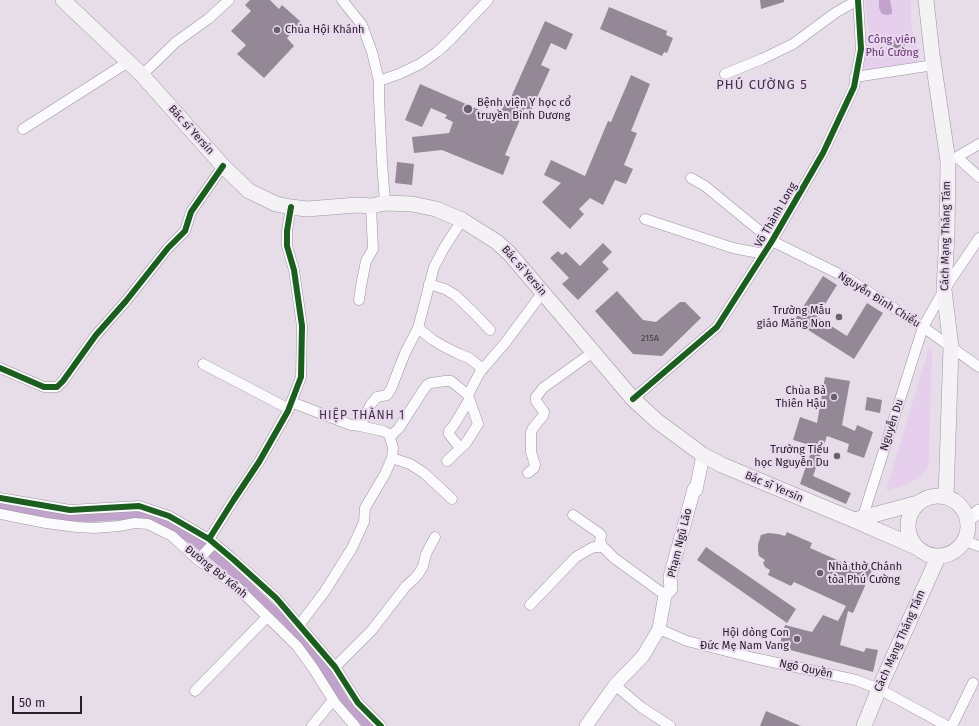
<!DOCTYPE html>
<meta charset="utf-8">
<style>
body{margin:0}
#map{position:relative;width:979px;height:726px;overflow:hidden;background:#e6dde9;font-family:"Fira Sans",sans-serif}
canvas{display:block}
.scale{position:absolute;left:12px;top:696px;width:70px;height:18px;box-sizing:border-box;border:2px solid #262028;border-top:0;padding-left:5px;font-size:12px;line-height:14px;white-space:nowrap;color:#262028;-webkit-text-stroke:3px #e9d8ee;paint-order:stroke}
</style>
<div id="map">
<canvas width="979" height="726"></canvas>
<div class="scale">50 m</div>
</div>
<script>
const g = document.querySelector('canvas').getContext('2d');
g.lineJoin = 'round';
function fillPath(path, color) { g.fillStyle = color; g.fill(path, 'evenodd'); }
const toPath = rows => new Path2D(rows.map(r => 'M' + r).join(''));
function stroke(path, color, width, dash) { g.strokeStyle = color; g.lineWidth = width; g.lineCap = dash ? 'butt' : 'round'; g.setLineDash(dash || []); g.stroke(path); }
function write(font, color, halo, rows, align = 'center') {
  g.font = font + ' "Fira Sans",sans-serif'; g.lineWidth = 4; g.setLineDash([]); g.textBaseline = 'middle'; g.strokeStyle = halo; g.fillStyle = color; for (const [text, x, y, turn = 0] of rows) {
    g.save(); g.translate(x, y); g.rotate((+turn || 0) * Math.PI / 180); g.textAlign = isNaN(turn) ? turn : align; if (halo) g.strokeText(text, 0, 0); g.fillText(text, 0, 0); g.restore();
  }
}
const green = toPath([
 [865,0,911,0,911,25,921,67,863,75,869,32],
 [929,348,932,349,929,458,928,465,925,471,921,477,906,485,889,490,886,490]
]);
const water = toPath([
 [879,0,890,0,892,10,892,14,887,15,882,14,879,8],
 [0,502,39,510,70,514,145,511,173,522,199,538,220,553,294,624,337,676,341,687,349,700,374,726,362,726,338,701,312,661,284,625,247,590,207,556,186,541,156,524,124,520,90,522,64,521,0,509]
]);
const building = toPath([
 [250,0,270,0,279,9,282,5,301,22,287,38,294,46,264,78,237,54,246,45,231,31,251,11,245,5],
 [760,0,784,0,784,2,761,9],
 [609,7,667,31,666,35,673,38,667,53,664,52,662,56,600,29],
 [545,21,573,34,566,50,551,43,541,65,550,69,531,111,525,108,505,155,510,157,503,175,442,150,414,153,412,137,449,133,453,122,445,118,447,115,431,108,422,127,405,120,420,84,498,118,505,103,508,104],
 [895,37,906,41,902,53,891,49],
 [631,75,650,84,631,131,637,133,624,165,633,169,626,184,615,180,603,205,590,198,579,209,584,214,570,229,542,202,561,183,544,175,551,160,585,176,608,121,611,122],
 [397,162,414,164,412,185,395,183],
 [603,243,612,252,602,262,609,269,578,300,562,284,569,278,550,258,558,251,562,255,566,252,580,266],
 [823,276,837,285,817,317,847,336,867,303,883,313,854,359,794,321],
 [617,291,643,320,656,322,680,302,685,302,701,318,662,356,633,354,595,311],
 [825,377,850,381,842,425,855,431,857,425,873,432,864,458,847,452,849,444,827,436,813,476,851,493,846,504,800,484,813,446,793,440,800,417,817,423],
 [867,397,882,400,880,413,865,410],
 [787,532,812,543,810,548,860,570,862,565,872,570,853,613,848,611,840,645,864,652,866,648,878,650,873,672,779,647,785,625,812,632,823,615,838,621,846,606,794,582,791,586,768,575,770,570,765,567,763,563,765,560,759,556,758,551,758,544,761,535,768,533,778,534,785,536],
 [706,547,796,609,787,623,697,560],
 [766,711,801,726,760,726]
]);
const minor = toPath([
 [342,0,362,25,372,52,379,81,379,99,382,162,385,203],
 [725,74,762,59,793,44,835,13,858,0],
 [142,75,176,42,208,19,229,0],
 [855,77,934,65],
 [379,81,399,74,420,64,437,52,450,40,488,0],
 [23,129,128,62],
 [957,157,979,177],
 [948,161,957,157,979,144],
 [691,178,705,186,772,241,847,278,923,327,979,367],
 [645,219,733,248,764,254],
 [429,284,445,289,455,295,474,313,490,330],
 [359,300,361,286,366,261,373,249,371,206],
 [418,328,433,340,443,346,459,354,469,358,483,369],
 [203,364,289,409],
 [0,368,44,387,57,387,63,381,96,335,126,301,168,248,185,231,191,212,223,166],
 [633,399,717,327,772,241,823,153,854,87,861,49,858,0],
 [291,402,351,425,360,426,371,404,377,397,387,395,391,389,405,353,418,328,434,267,444,248,462,220],
 [390,437,399,428,422,392,427,385,431,383,445,381,451,381,468,395],
 [460,448,449,434,449,431,454,425,469,400],
 [392,458,410,464,424,473,452,499],
 [447,461,466,443,478,424,468,395,480,372,505,343,543,292],
 [528,473,534,468,535,465,531,452,531,432,533,428,543,416,544,412,536,401,536,397,543,388,593,352],
 [0,498,70,510,139,506,169,516,209,539,234,560,276,598,335,667,358,703,381,726],
 [0,514,46,523,77,527,95,528,119,526,135,523,148,524,172,536,198,560,236,586,297,646,313,668,335,703,355,726],
 [573,515,599,533,601,535,600,542,603,547,614,558,665,595],
 [862,523,865,510,923,327,944,290,979,238],
 [209,539,233,501,259,462,288,411,301,377,302,326,294,270,287,246,287,231,291,207],
 [965,541,979,546],
 [198,560,214,543],
 [530,605,576,557,588,550,594,547,603,547],
 [300,624,325,591,352,548,364,522,365,508,385,474,392,458,393,448,389,434,383,431,360,426],
 [659,629,687,641,754,658,856,680,879,689,947,726],
 [335,667,372,630,406,586,414,579,419,573,423,566,426,554,435,537],
 [615,685,641,707,670,726],
 [195,691,267,617],
 [312,726,333,700],
 [952,726,973,683]
]);
const tertiary = toPath([
 [968,520,979,511],
 [586,726,615,685,643,656,659,629,665,595,671,589,670,577,694,489,696,490,703,455]
]);
const secondary = toPath([
 [63,0,142,75,223,166,249,191,276,204,291,207,307,209,357,205,371,206,385,203,412,204,436,209,462,220,497,242,510,254,633,399,657,421,703,455,722,465,854,520,916,547],
 [926,0,932,54,948,161,947,234,944,290,951,347,946,497],
 '908 526a30 30 0 1 1 60 0a30 30 0 1 1-60 0Z',
 [854,520,918,503],
 [864,726,879,689,938,557]
]);
const cycleway = toPath([
 [0,368,44,387,57,387,63,381,96,335,126,301,168,248,185,231,191,212,223,166],
 [633,399,717,327,772,241,823,153,854,87,861,49,858,0],
 [0,498,70,510,139,506,169,516,209,539,234,560,276,598,335,667,358,703,381,726],
 [209,539,233,501,259,462,288,411,301,377,302,326,294,270,287,246,287,231,291,207]
]);
const markers = [
 [277,30,4,"#69626c"],
 [468,109,5,"#69626c"],
 [839,317,4,"#69626c"],
 [834,397,4,"#69626c"],
 [837,456,4,"#69626c"],
 [820,573,4,"#69626c"],
 [797,639,4,"#69626c"]
];
const numberNames = [
 ["215A",650,338]
];
const poiNames = [
 ["Chùa Hội Khánh",285,30,"left"],
 ["Bệnh viện Y học cổ",477,103,"left"],
 ["truyền Bình Dương",477,116,"left"],
 ["Trường Mẫu",831,311],
 ["giáo Măng Non",831,324],
 ["Chùa Bà",826,391],
 ["Thiên Hậu",826,404],
 ["Trường Tiểu",829,450],
 ["học Nguyễn Du",829,463],
 ["Nhà thờ Chánh",828,567,"left"],
 ["tòa Phú Cường",828,580,"left"],
 ["Hội dòng Con",789,633],
 ["Đức Mẹ Nam Vang",789,646]
];
const parkNames = [
 ["Công viên",892,40],
 ["Phú Cường",892,53]
];
const streetNames = [
 ["Bác sĩ Yersin",191,130,48],
 ["Võ Thành Long",776,215,-60],
 ["Cách Mạng Tháng Tám",946,236,-89],
 ["Bác sĩ Yersin",524,271,49],
 ["Nguyễn Đình Chiểu",879,300,32],
 ["Nguyễn Du",892,425,-72],
 ["Bác sĩ Yersin",774,487,23],
 ["Phạm Ngũ Lão",680,543,-76],
 ["Đường Bờ Kênh",216,572,39],
 ["Cách Mạng Tháng Tám",900,641,-66],
 ["Ngô Quyền",806,669,12]
];
const neighbourhoodNames = [
 ["HIỆP THÀNH 1",362,416]
];
const quarterNames = [
 ["PHÚ CƯỜNG 5",762,85]
];
fillPath(green, '#e6cfec');
fillPath(water, '#c1a2ca');
fillPath(building, '#948896');
stroke(minor, '#9c959e', 11);
stroke(tertiary, '#9c959e', 14);
stroke(secondary, '#9c959e', 16);
stroke(minor, '#fbfafc', 10);
stroke(tertiary, '#fbfafc', 13);
stroke(secondary, '#f5f2f6', 15);
stroke(cycleway, '#1b5e20', 6);
for (const [x, y, r, color] of markers) { const dot = new Path2D(); dot.arc(x, y, r, 0, 2 * Math.PI); g.fillStyle = color; g.fill(dot); stroke(dot, '#e9d8ee', 1.5); }
write('9px', '#423a44', null, numberNames);
write('11px', '#262028', '#e9d8ee', poiNames, 'right');
write('11px', '#653272', '#e9d8ee', parkNames);
write('11px', '#262028', '#e9d8ee', streetNames);
g.letterSpacing = '1px';
write('12px', '#3f3142', '#e9d8ee', neighbourhoodNames);
g.letterSpacing = '0px';
g.letterSpacing = '1px';
write('13px', '#3f3142', '#e9d8ee', quarterNames);
g.letterSpacing = '0px';
</script>
